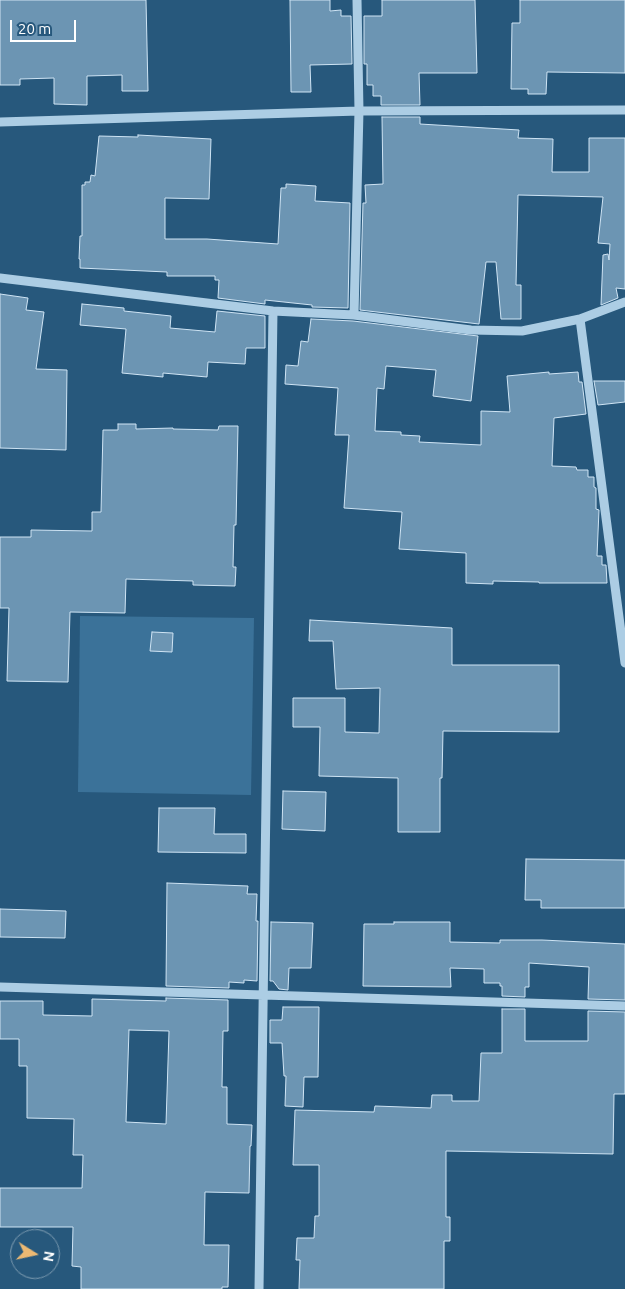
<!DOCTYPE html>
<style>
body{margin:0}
#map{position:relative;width:625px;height:1289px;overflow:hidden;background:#27587c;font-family:Ubuntu,sans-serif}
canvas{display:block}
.north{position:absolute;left:10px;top:1229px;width:50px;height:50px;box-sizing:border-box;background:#27587c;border:1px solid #7d9bb0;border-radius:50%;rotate:100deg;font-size:14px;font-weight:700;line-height:20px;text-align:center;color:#fff}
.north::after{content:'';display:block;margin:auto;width:18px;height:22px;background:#ecb973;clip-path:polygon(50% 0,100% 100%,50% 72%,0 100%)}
.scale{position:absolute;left:10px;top:20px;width:66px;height:22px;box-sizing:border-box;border:2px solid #fff;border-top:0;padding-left:6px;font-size:15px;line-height:18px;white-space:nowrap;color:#fff;-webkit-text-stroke:4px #27587c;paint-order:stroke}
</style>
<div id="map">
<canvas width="625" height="1289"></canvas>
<div class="north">N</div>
<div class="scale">20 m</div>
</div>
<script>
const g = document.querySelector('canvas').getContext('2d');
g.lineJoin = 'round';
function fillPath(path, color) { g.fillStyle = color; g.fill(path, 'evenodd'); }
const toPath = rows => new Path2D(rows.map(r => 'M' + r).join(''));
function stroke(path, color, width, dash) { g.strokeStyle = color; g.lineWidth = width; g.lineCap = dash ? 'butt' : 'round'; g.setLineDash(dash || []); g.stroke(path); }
const green = toPath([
 [80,616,254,618,251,795,78,792]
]);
const building = toPath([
 [0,0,146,0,148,91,122,91,122,75,87,76,87,105,54,104,54,78,20,79,20,85,0,85,0,0],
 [290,0,330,0,330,11,341,10,341,16,351,16,352,64,310,65,311,92,291,92,290,0],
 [382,0,475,0,477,73,419,73,420,105,381,105,381,96,373,96,373,85,367,85,367,64,364,64,364,16,382,16,382,0],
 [520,0,625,0,625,73,547,72,546,94,528,94,528,89,511,89,512,23,520,23,520,0],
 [382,117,420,117,420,124,519,130,518,138,553,139,552,172,589,172,589,138,625,138,625,289,616,288,618,298,601,305,603,255,608,254,609,260,610,244,598,243,603,197,518,195,516,285,521,285,521,319,501,319,496,262,486,262,479,324,360,310,363,203,366,203,365,185,383,184,382,117],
 [138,135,211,139,209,199,165,198,165,239,207,239,278,244,281,188,286,188,286,184,316,186,315,201,350,203,348,308,312,307,312,305,265,300,265,304,218,298,219,280,215,280,215,276,167,276,167,272,80,268,80,259,79,259,80,236,82,236,82,185,85,185,85,182,90,182,91,175,95,176,99,136,138,137,138,135],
 [0,294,28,298,26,310,44,312,36,369,67,370,66,450,0,448,0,294],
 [82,304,124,308,124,311,171,316,170,328,215,332,217,311,265,316,265,348,246,348,245,364,208,362,207,377,163,373,163,377,122,373,126,329,80,325,82,304],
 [311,319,353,321,478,336,471,401,433,396,436,370,386,366,384,389,377,388,375,431,401,432,401,435,420,436,419,442,481,445,481,411,510,412,507,376,549,372,549,374,578,372,579,382,582,382,586,414,554,418,552,466,576,467,577,470,588,470,588,477,594,477,594,487,596,488,596,509,599,510,597,556,602,556,602,565,606,565,607,583,539,583,539,582,493,581,493,584,466,583,466,553,399,549,402,512,344,508,349,435,335,435,338,388,285,384,286,365,298,366,301,341,308,342,311,319],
 [594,381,625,381,625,402,598,405,594,381],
 [118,424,136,424,136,429,173,428,173,429,218,430,219,426,238,426,236,525,234,525,233,567,236,567,235,586,193,585,193,581,126,579,125,613,70,612,68,682,7,681,9,608,0,608,0,537,31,537,31,530,92,531,92,512,101,512,103,430,118,430,118,424],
 [310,620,452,628,452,665,559,665,559,732,443,731,442,778,440,778,440,832,398,832,398,778,319,776,320,727,293,727,293,698,345,698,345,732,379,733,380,688,336,689,333,641,309,641,310,620],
 [152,632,173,633,172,652,150,651,152,632],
 [283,791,326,792,325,831,282,829,283,791],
 [159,808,215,808,214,834,246,834,246,853,158,852,159,808],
 [526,859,625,860,625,908,541,908,541,900,525,900,526,859],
 [167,883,248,886,247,894,257,894,256,921,258,921,257,981,244,980,244,983,229,982,229,988,166,986,167,883],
 [0,909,66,911,65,938,0,937,0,909],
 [271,922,313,923,311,968,289,968,288,990,279,989,273,981,270,981,271,922],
 [394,922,450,922,450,942,500,943,500,940,542,940,625,944,625,1000,588,999,589,967,529,963,529,987,525,987,525,997,502,996,502,986,500,986,500,983,484,983,484,969,450,968,451,987,363,986,364,924,394,924,394,922],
 [166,998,228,1000,228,1031,223,1031,222,1087,227,1087,227,1124,252,1125,251,1146,250,1146,249,1193,205,1192,204,1245,229,1245,228,1287,222,1287,222,1289,81,1289,81,1267,72,1266,73,1227,0,1227,0,1188,82,1188,83,1155,73,1155,74,1119,27,1118,27,1066,19,1066,19,1039,0,1039,0,1001,43,1001,43,1015,92,1016,92,999,166,1001,166,998],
 [129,1030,169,1031,166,1124,126,1122,129,1030],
 [283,1007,319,1007,318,1077,304,1077,303,1107,285,1106,286,1076,284,1076,282,1043,270,1043,270,1020,282,1020,283,1007],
 [502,1009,525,1009,525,1041,588,1041,588,1011,625,1012,625,1094,614,1094,613,1154,446,1151,446,1217,450,1217,450,1241,444,1241,444,1289,299,1289,300,1260,296,1260,297,1238,314,1238,315,1216,319,1216,319,1165,293,1165,295,1110,374,1112,375,1106,431,1108,432,1095,452,1095,452,1101,479,1101,481,1053,502,1053,502,1009]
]);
const minor = toPath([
 [0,122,359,111,625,110],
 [0,278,273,311,354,315,471,330,522,331,580,319,625,302],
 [354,315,359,111,357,0],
 [580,319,625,663],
 [0,987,625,1006],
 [259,1289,273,311]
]);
fillPath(green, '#3b7299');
fillPath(building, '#6c95b3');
stroke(building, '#cfe4f4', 1);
stroke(minor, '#accde4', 9);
</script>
